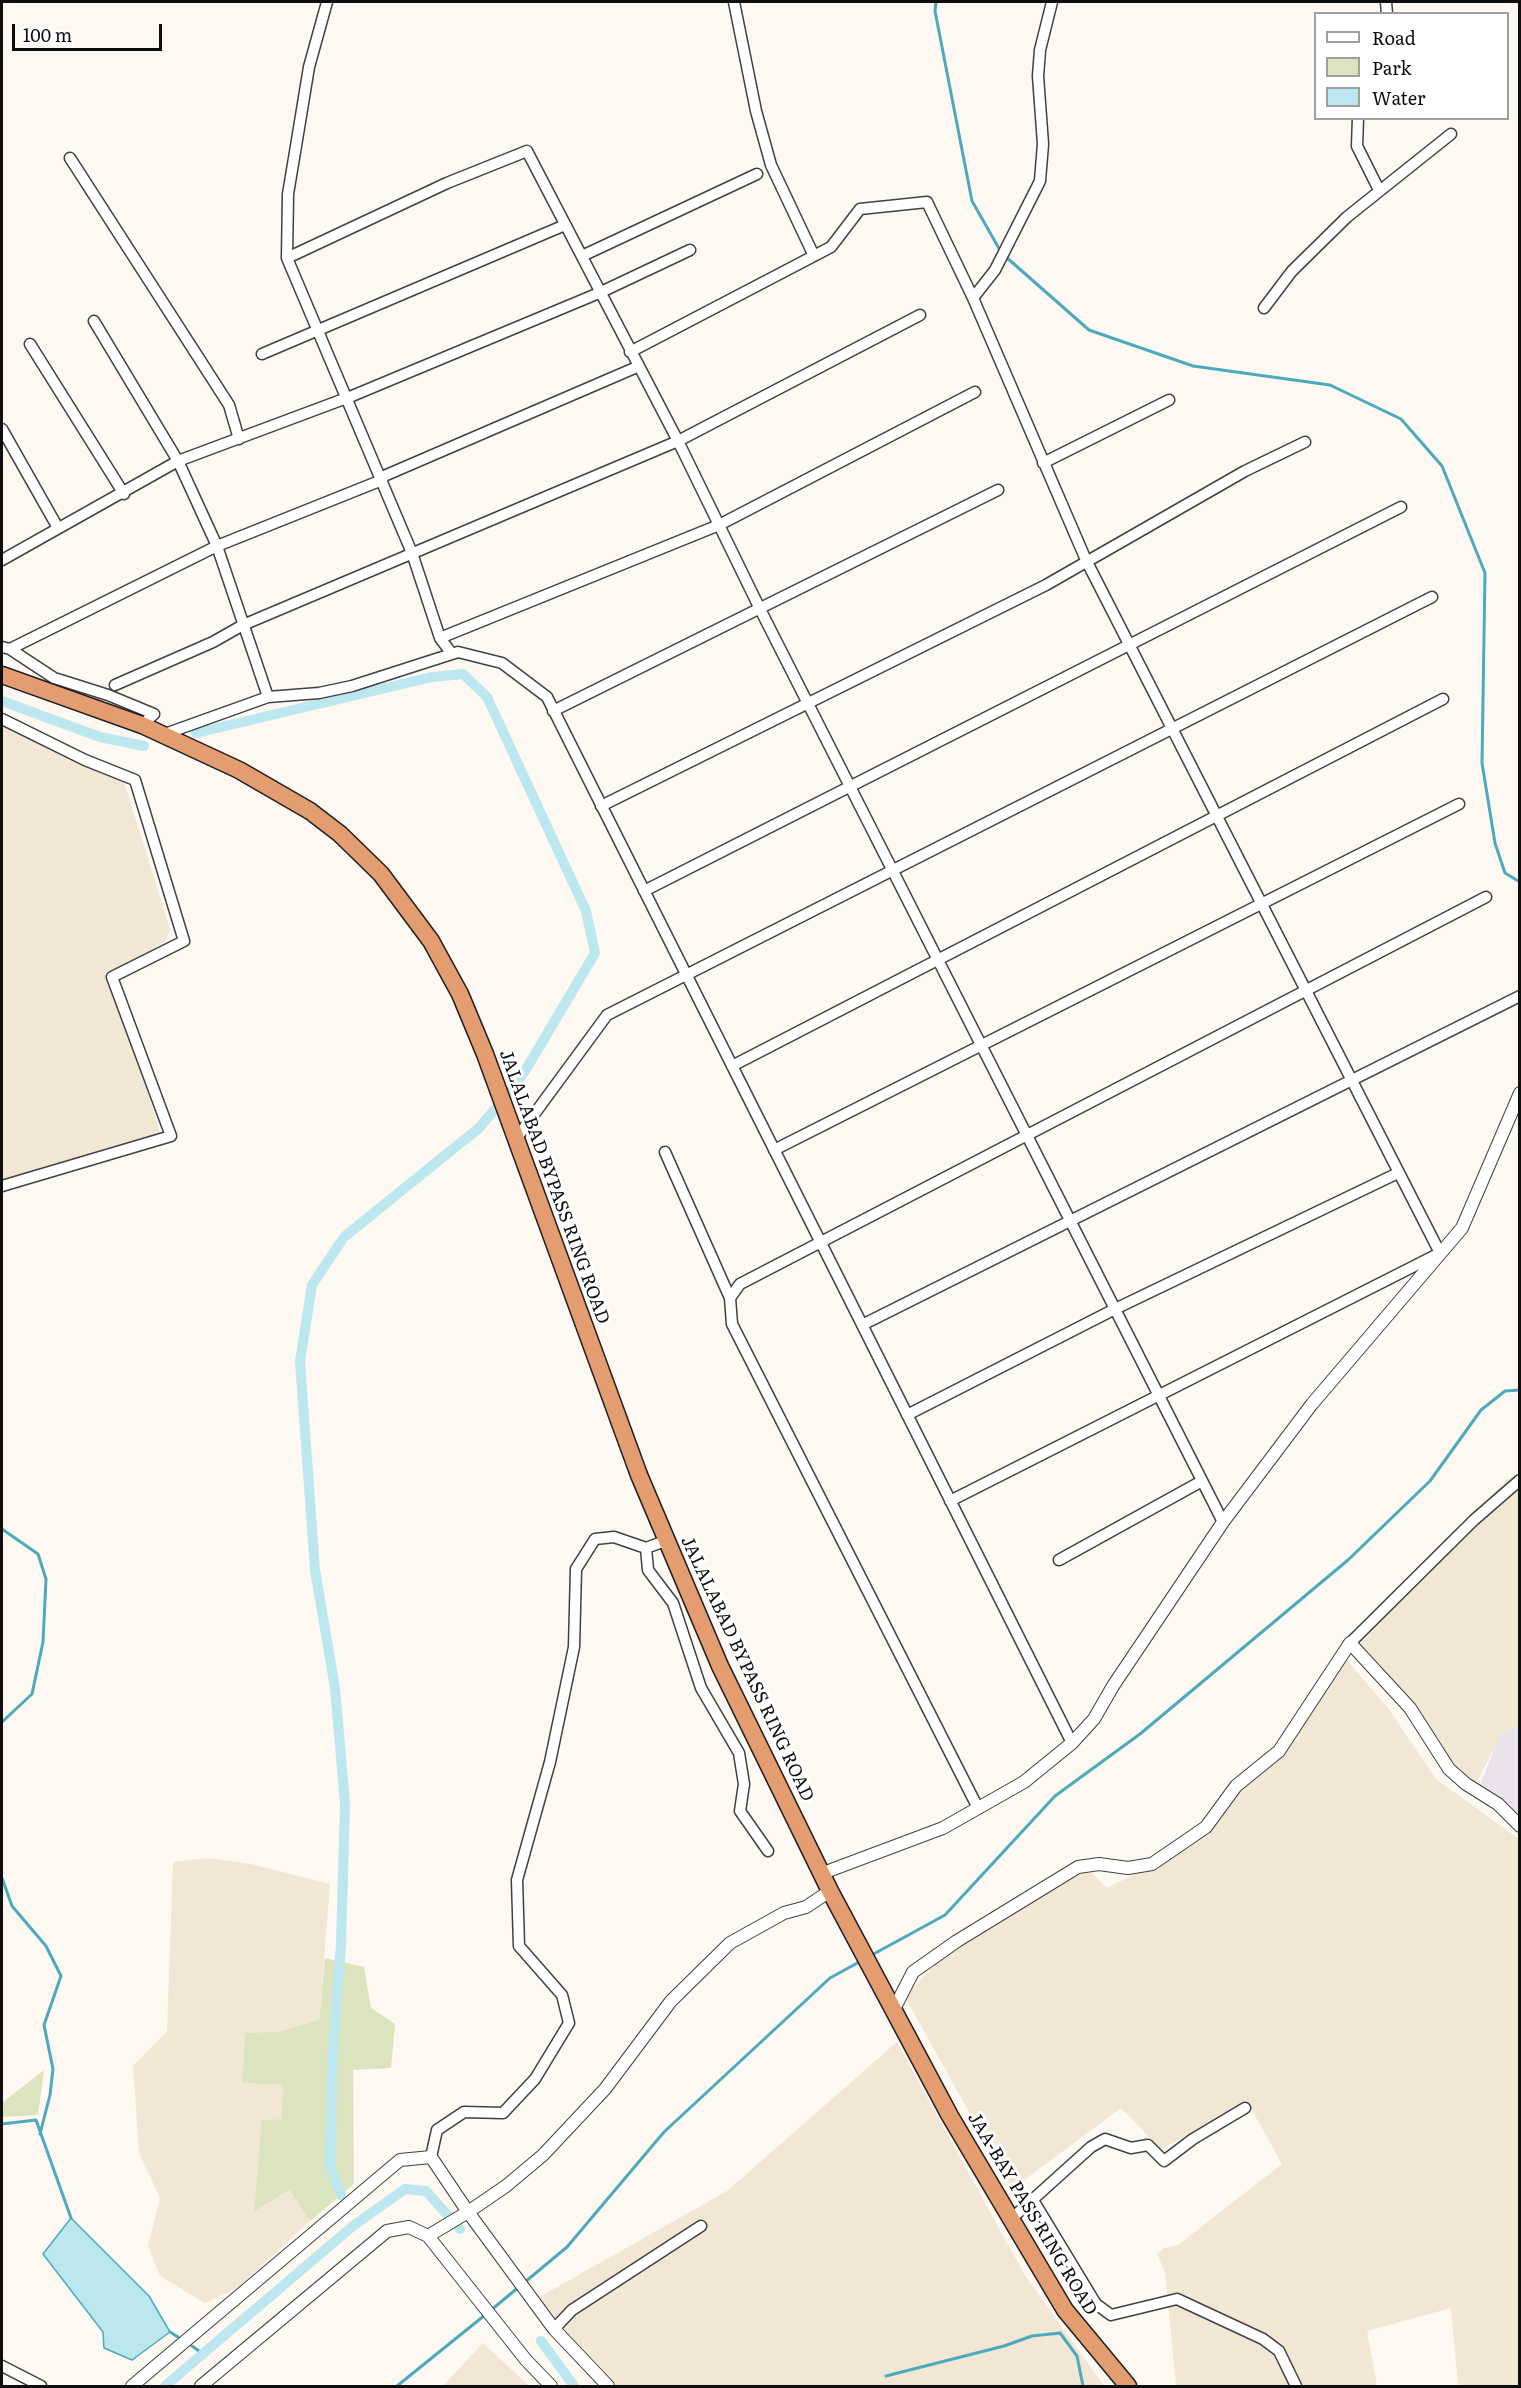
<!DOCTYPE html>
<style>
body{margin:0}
#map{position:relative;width:1521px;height:2388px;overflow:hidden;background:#fdf8f1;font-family:Literata,serif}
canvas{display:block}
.frame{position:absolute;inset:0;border:3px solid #0e0e0e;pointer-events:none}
.legend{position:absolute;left:1314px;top:12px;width:195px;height:108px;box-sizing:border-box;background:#fff;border:2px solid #9f9f9f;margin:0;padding:8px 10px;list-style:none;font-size:18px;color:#0e0e0e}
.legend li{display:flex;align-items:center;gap:12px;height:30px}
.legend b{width:30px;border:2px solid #9f9f9f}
.scale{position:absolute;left:12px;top:24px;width:150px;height:27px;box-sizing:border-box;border:3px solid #0e0e0e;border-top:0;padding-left:8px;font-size:18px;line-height:21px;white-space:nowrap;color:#0e0e0e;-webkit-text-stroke:4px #fff;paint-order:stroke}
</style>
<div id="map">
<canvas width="1521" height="2388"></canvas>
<div class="frame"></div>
<ul class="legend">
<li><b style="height:8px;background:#fff"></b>Road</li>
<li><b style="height:16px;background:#dbe4bf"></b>Park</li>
<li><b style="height:16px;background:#bce7ee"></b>Water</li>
</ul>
<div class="scale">100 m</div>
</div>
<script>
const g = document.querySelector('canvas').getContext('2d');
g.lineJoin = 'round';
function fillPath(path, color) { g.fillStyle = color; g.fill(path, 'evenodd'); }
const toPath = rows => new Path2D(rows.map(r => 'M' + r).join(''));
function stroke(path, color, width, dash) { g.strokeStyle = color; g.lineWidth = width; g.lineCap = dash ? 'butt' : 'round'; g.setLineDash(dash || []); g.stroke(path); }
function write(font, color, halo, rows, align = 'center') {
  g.font = font + ' Literata,serif'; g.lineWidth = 6; g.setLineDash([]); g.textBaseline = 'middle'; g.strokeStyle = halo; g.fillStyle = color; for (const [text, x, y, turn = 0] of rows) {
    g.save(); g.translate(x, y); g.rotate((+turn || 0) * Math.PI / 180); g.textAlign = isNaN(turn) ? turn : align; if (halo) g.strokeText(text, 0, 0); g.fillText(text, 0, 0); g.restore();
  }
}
const industrial = toPath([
 [1519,1725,1519,1819,1480,1785,1500,1734]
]);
const farmland = toPath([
 [2,719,123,779,170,929,166,940,112,977,160,1133,2,1181],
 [1519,1473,1519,1727,1502,1733,1475,1786,1448,1771,1405,1702,1353,1641,1507,1479],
 [1344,1657,1388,1708,1436,1779,1519,1839,1519,2386,1458,2386,1451,2308,1367,2331,1377,2386,1176,2386,1165,2272,1157,2254,1164,2248,1178,2245,1282,2164,1248,2103,1161,2149,1121,2108,1012,2189,905,1997,953,1945,1089,1870,1107,1888,1185,1849,1241,1772,1264,1763],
 [208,1858,251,1864,330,1884,319,2020,282,2031,245,2033,242,2083,283,2085,281,2119,263,2120,254,2212,289,2190,310,2221,237,2288,205,2303,160,2276,148,2246,160,2198,139,2153,133,2066,167,2031,173,1862],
 [897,2042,1024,2274,1104,2386,612,2386,536,2299,727,2191],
 [483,2343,529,2386,443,2386]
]);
const green = toPath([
 [325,1958,364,1967,371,2008,395,2024,391,2068,353,2070,354,2184,310,2221,289,2190,254,2212,262,2120,281,2119,283,2085,242,2083,245,2033,282,2031,319,2020],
 [44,2070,38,2115,2,2117,2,2103]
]);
const water = toPath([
 [71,2218,149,2296,170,2332,132,2360,104,2348,103,2332,43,2254,71,2218]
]);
const stream = toPath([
 [936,2,935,11,972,201,1001,252],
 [1006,257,1089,330,1193,366,1330,385,1401,419,1442,466,1485,573,1482,763,1495,843,1505,873,1520,882],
 [2,1529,38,1554,46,1579,43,1642,32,1694,2,1722],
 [2,1878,12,1906,46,1946,61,1976,44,2025,53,2069,50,2095,40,2134],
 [870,1956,945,1915,1055,1796,1140,1734,1348,1560,1430,1481,1481,1410,1505,1391,1520,1390],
 [2,2124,36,2120,71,2218],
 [525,2282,567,2247,664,2132,830,1978,861,1961],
 [490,2311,520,2286],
 [170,2332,178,2337],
 [192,2346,203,2354],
 [886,2376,1004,2346,1032,2336,1060,2333,1077,2356,1083,2386],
 [397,2386,485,2315]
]);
const canal = toPath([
 [2,701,100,737,144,746],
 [196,733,432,677,463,674,487,697,586,911,595,953,525,1071,509,1092],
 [341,2195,330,2168,333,2048,341,1945,345,1804,335,1688,315,1570,300,1361,312,1285,344,1237,479,1128,495,1109],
 [541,2341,574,2386],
 [165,2386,353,2226,405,2189,426,2191,460,2229]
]);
const minor = toPath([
 [327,2,309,67,296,146,288,194,287,258,412,553,440,638,452,654],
 [734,2,756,111,771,165,814,256],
 [1386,2,1387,14],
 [1358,118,1357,146,1379,190],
 [70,158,229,405,239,439],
 [582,256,757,174],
 [287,258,447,183,527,151,678,441,760,609,1223,1522],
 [1264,308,1292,271,1347,217,1451,134],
 [94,321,178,461,217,546,268,697],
 [30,344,124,494],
 [630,352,831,247,860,209,927,202,973,298],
 [262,354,565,225],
 [2,429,58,528],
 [1043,463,1169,400],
 [2,560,178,461,352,396,599,293,690,250],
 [440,638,719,525,975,392],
 [2,647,10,649,54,678,108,695,154,714,142,725],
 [10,649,217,546,382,480,384,476,637,367],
 [115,685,213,642,243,625,678,441,920,315],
 [553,711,998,490],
 [2,719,85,760,135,780,184,941,112,977,171,1136,2,1186],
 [162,735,268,697,319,693,352,686,458,652,502,663,547,697,1072,1743],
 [601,806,1046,585,1245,471,1305,442],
 [644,891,1401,507],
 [732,1066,1443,699],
 [516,1139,607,1015,1432,597],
 [774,1150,1459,804],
 [665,1152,730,1298],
 [862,1325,1520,996],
 [907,1415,1115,1309,1398,1173],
 [950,1501,1440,1253,1086,560,973,298,995,270,1040,181,1043,144,1038,76,1040,50,1052,2],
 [646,1548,648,1570,673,1603,701,1688,739,1753,744,1784,740,1811,768,1851],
 [1059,1560,1202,1481],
 [1350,1643,1474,1520,1520,1480],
 [978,1808,732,1324,730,1298,740,1284,1486,897],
 [431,2157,437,2130,464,2112,503,2113,535,2079,569,2023,562,1995,519,1946,517,1880,550,1762,574,1647,576,1569,595,1539,614,1537,646,1548,665,1541],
 [1033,2200,1096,2304,1111,2315,1177,2299,1263,2339,1279,2351,1296,2386],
 [1010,2220,1091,2147,1105,2139,1131,2148,1148,2145,1164,2161,1193,2139,1245,2108],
 [554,2329,572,2310,701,2226],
 [2,2366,41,2386]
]);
const tertiary = toPath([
 [823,1873,943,1828,1024,1782,1072,1743,1094,1719,1113,1686,1223,1522,1312,1404,1462,1228,1520,1093],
 [893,2011,913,1972,957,1941,1078,1867,1099,1864,1128,1868,1152,1864,1206,1827,1236,1786,1279,1751,1350,1643,1410,1708,1449,1769,1466,1784,1498,1804,1520,1826],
 [428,2236,468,2212,554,2329,608,2386],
 [132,2386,400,2160,431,2157,468,2212,506,2186,543,2155,605,2089,671,2001,730,1943,784,1913,806,1907,830,1891],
 [201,2386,387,2231,409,2227,428,2236,526,2360,551,2386]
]);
const trunk = toPath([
 [2,675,142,725,239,770,310,811,340,834,381,874,431,941,460,994,485,1054,639,1475,720,1666,830,1891,950,2116,1065,2310,1128,2386]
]);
const streetNames = [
 ["JALALABAD BYPASS RING ROAD",554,1187,70],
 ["JALALABAD BYPASS RING ROAD",747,1669,65],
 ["JAA-BAY PASS RING ROAD",1032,2214,59]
];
fillPath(industrial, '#e9e4ec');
fillPath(farmland, '#f1e7d4');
fillPath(green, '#dbe4bf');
fillPath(water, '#bce7ee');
stroke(water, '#4caabc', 1.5);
stroke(stream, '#4caabc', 3);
stroke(canal, '#bce7ee', 10);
stroke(minor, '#414141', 13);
stroke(tertiary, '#414141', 14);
stroke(trunk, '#1f1f1f', 19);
stroke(minor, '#fff', 10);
stroke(tertiary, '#fff', 12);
stroke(trunk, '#e49c71', 16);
write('18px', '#0e0e0e', '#fff', streetNames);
</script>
